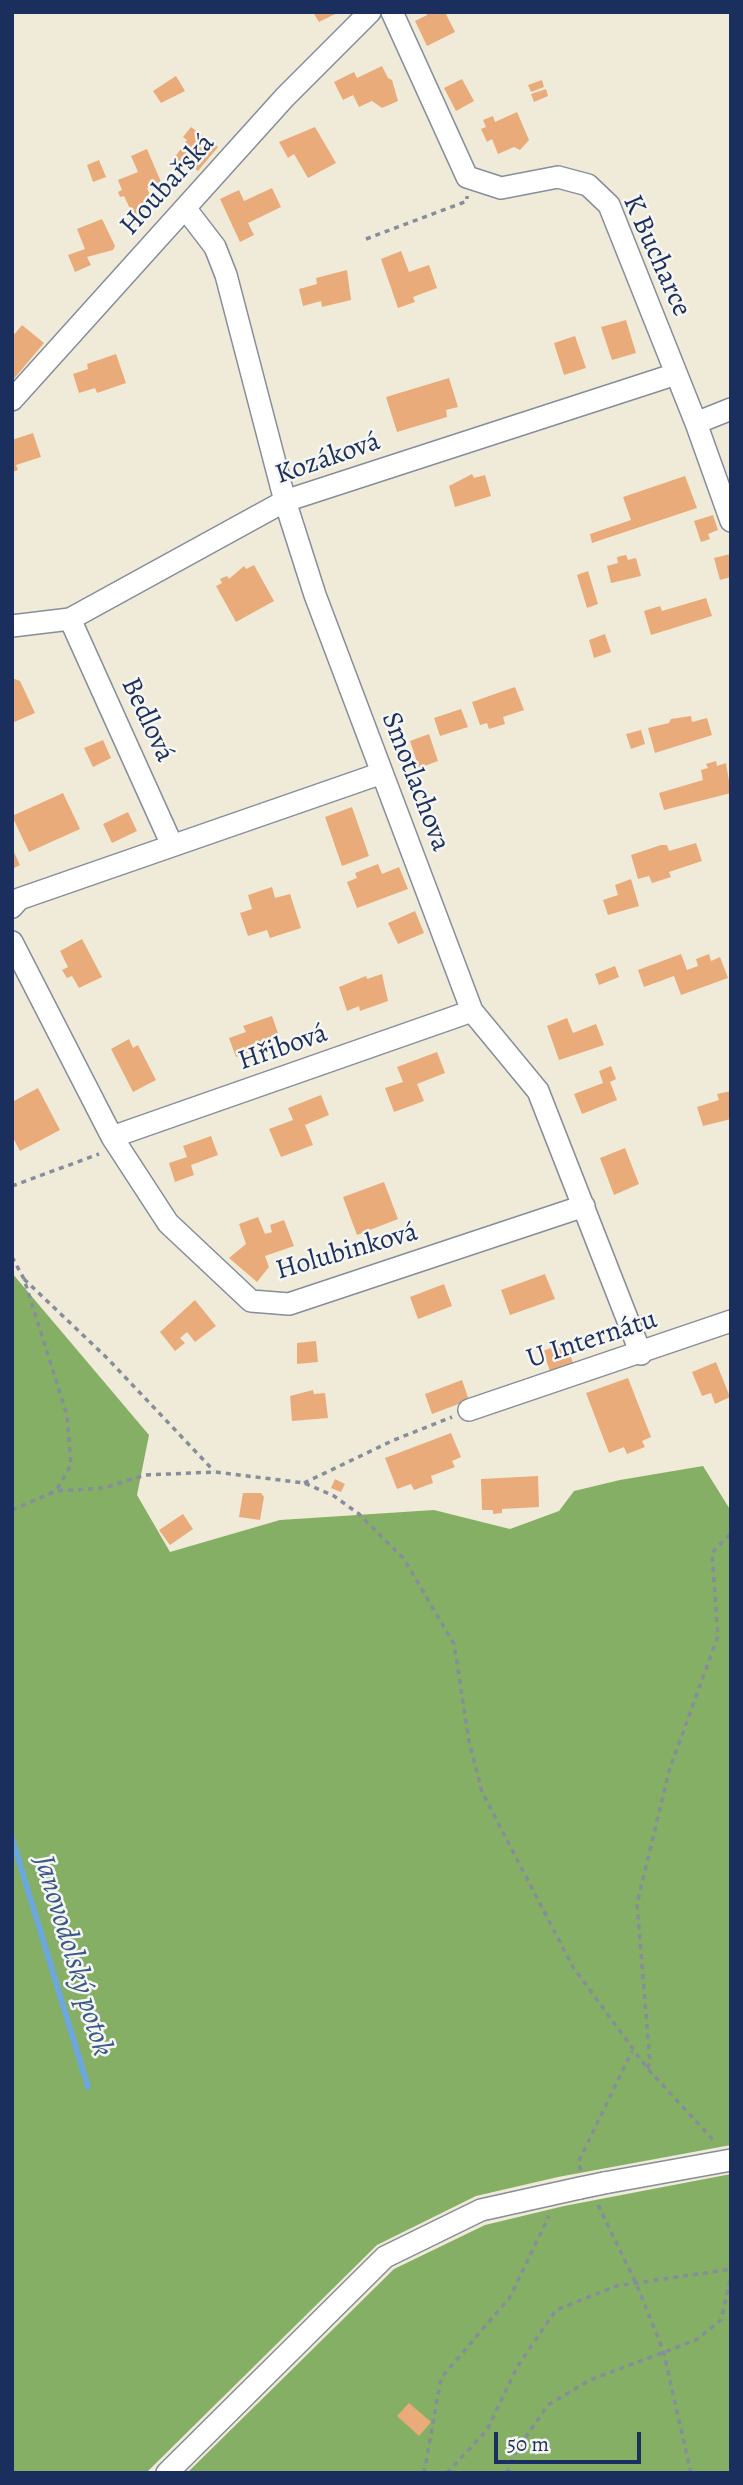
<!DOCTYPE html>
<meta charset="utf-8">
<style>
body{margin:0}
#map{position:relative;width:743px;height:2485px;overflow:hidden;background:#f0ebd8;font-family:Alegreya,serif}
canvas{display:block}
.frame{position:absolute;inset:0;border:14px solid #1b2f5e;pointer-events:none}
.scale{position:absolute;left:494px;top:2432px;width:147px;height:32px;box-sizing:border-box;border:4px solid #1b2f5e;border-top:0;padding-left:9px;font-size:21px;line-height:24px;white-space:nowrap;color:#1b2f5e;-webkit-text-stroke:5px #f6f6f2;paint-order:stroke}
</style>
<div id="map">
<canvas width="743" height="2485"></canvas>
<div class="frame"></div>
<div class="scale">50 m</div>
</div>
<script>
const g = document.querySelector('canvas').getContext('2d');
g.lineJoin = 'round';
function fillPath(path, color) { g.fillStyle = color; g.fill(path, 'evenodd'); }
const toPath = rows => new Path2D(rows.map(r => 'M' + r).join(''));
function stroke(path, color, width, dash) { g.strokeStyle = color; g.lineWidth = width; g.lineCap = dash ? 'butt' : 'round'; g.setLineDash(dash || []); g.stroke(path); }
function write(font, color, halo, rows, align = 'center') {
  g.font = font + ' Alegreya,serif'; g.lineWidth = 5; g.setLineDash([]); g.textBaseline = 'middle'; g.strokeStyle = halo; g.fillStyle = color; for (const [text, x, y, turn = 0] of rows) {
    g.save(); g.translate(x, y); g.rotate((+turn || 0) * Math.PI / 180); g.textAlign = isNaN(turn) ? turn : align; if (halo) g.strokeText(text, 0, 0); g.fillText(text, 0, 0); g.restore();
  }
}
const forest = toPath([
 [12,1273,149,1435,137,1495,170,1552,280,1520,434,1510,510,1529,559,1511,574,1491,620,1480,703,1466,731,1511,731,2145,558,2177,476,2196,377,2245,146,2473,12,2473],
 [731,2174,731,2473,187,2473,394,2269,485,2225,564,2206]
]);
const stream = toPath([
 [12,1838,88,2087]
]);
const building = toPath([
 [313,12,339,12,319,22],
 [426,12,445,12,455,32,427,46,415,21,427,15],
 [382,66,388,78,392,80,398,101,382,108,372,101,359,107,353,95,343,100,334,82,354,72,357,78],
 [176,76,185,91,161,103,153,91],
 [462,79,474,101,456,111,444,88],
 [542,80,544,87,531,92,528,85],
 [546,89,548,96,534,102,531,94],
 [517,112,529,140,520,150,514,147,498,154,492,139,487,142,481,129,486,127,483,120,493,116,495,122],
 [191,127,218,147,198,171,188,163,183,168,173,160,187,140,183,137],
 [315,127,336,163,308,178,294,154,288,158,279,142],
 [147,149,161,182,147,188,155,206,133,215,124,196,120,197,118,192,122,190,118,180,138,172,131,156],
 [99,160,106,177,93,182,87,165],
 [272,188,281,207,248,223,254,235,240,242,220,199,239,190,244,201],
 [102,219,115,246,113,250,87,257,91,265,75,272,68,255,85,249,77,229],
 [401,251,409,272,429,265,437,288,413,297,415,302,398,308,381,259],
 [347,270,351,300,322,307,321,301,303,306,299,289,317,284,316,278],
 [626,320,636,353,612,360,601,327],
 [22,325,44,343,12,381,12,337],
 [575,336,586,368,564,375,554,343],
 [116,354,126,383,97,393,95,388,79,393,73,374,88,369,87,364],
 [449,378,458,407,446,410,447,417,397,432,386,397],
 [33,433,41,457,16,465,18,470,12,472,12,440],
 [472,474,474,478,485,475,491,496,455,507,449,486],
 [685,476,697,508,592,543,590,534,631,520,623,497],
 [713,515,718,530,708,534,710,539,701,542,694,521],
 [730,554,731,577,720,580,714,558],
 [626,555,628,560,636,558,641,576,611,583,607,566,618,563,617,557],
 [254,565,274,601,236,622,216,586,222,583,220,579,227,576,229,579,244,566,246,569],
 [588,571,598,604,587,608,577,575],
 [706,598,712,616,651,635,644,611,660,606,662,611],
 [605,634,611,652,594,658,589,640],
 [12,678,20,681,35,713,12,723],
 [515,687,524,710,503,717,505,724,489,729,487,723,480,725,472,702],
 [461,709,468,727,440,736,434,718],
 [691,716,692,722,707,718,712,735,655,753,648,728,669,723,671,719],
 [641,730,645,744,631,749,626,734],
 [429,734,438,761,419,768,410,741],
 [103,740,111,758,93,767,84,748],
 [716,761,717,766,726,763,731,793,664,810,659,793,703,780,701,770,708,768,706,764],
 [63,793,80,829,29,852,12,816],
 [352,807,369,856,342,866,325,817],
 [128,812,137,831,112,843,103,824],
 [696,843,702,861,669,872,671,877,652,883,649,876,638,879,631,855,661,845,667,845,669,851],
 [12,848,20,865,12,869],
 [378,864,382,874,399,867,408,889,357,908,347,882,357,878,355,873],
 [631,879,639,906,608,915,603,900,618,895,615,885],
 [272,887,275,898,290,894,301,928,270,938,267,930,248,936,240,913,252,909,248,895],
 [415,911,424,933,398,944,388,923],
 [82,939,102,977,79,988,72,976,67,978,62,970,68,967,60,951],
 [681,954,687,970,698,966,696,959,709,954,711,961,720,957,728,978,681,995,674,976,644,987,638,970],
 [615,966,619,977,599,985,595,974],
 [382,974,388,1001,360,1011,359,1006,347,1011,339,987,366,976,367,979],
 [272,1016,279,1036,252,1046,254,1050,236,1057,229,1038,246,1032,243,1026],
 [567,1018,573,1033,596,1024,604,1045,559,1060,547,1026],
 [129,1039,133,1048,138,1045,156,1080,133,1092,111,1049],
 [437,1052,445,1073,417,1084,424,1101,394,1112,385,1088,403,1082,397,1067],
 [611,1066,616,1079,610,1082,617,1100,582,1114,574,1094,603,1083,599,1071],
 [38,1088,60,1130,20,1151,12,1136,12,1102],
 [731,1091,731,1119,703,1126,697,1107,719,1100,717,1094],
 [321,1095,329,1115,305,1125,313,1145,281,1157,269,1129,293,1120,288,1108],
 [211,1136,218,1155,191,1165,194,1175,175,1182,169,1163,187,1157,183,1146],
 [625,1148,639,1184,614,1195,600,1158],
 [384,1182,398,1219,357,1235,343,1197],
 [258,1217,265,1234,272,1232,270,1225,284,1220,294,1246,265,1256,269,1267,257,1282,229,1258,246,1244,239,1224],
 [545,1274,555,1299,510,1315,501,1290],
 [444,1284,452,1306,418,1319,410,1297],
 [195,1300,216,1326,195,1342,187,1332,180,1338,185,1343,175,1351,160,1332],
 [316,1341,318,1362,297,1364,297,1343],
 [566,1342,573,1363,550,1371,543,1351],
 [716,1362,730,1397,715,1404,711,1393,702,1396,692,1372],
 [628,1378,651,1437,642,1441,645,1447,627,1454,624,1447,609,1453,586,1393],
 [462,1380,469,1400,432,1414,425,1394],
 [313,1390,314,1394,325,1393,328,1418,292,1421,290,1396],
 [451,1433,461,1457,452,1461,455,1467,431,1476,433,1483,414,1490,411,1484,397,1489,385,1458],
 [538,1476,539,1507,502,1509,502,1513,493,1514,493,1510,482,1510,481,1479],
 [335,1479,345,1484,341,1492,331,1488],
 [243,1493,261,1493,264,1497,260,1520,239,1517],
 [183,1514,193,1529,170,1545,159,1530],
 [409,2403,431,2422,419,2436,397,2416]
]);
const path = toPath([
 [366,239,467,201,467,196],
 [12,1186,99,1154],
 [12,1257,24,1279,67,1415,71,1465,56,1491],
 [24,1279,107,1358,214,1471],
 [304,1483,394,1440,452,1417],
 [12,1510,56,1491,104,1488,145,1475,215,1472,304,1483,334,1496,359,1514,404,1559,454,1644,469,1741,482,1792,573,1967,647,2068,716,2143],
 [647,2068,650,2063,637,1904,669,1771,718,1636,712,1553,731,1533],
 [581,2170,578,2163,632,2051],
 [598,2205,636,2283,663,2350,691,2473],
 [424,2473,441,2378,510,2297,549,2216],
 [447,2473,487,2430,517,2367,556,2310,616,2286,731,2269],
 [507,2473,516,2451,548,2405,590,2380,696,2340,721,2320,731,2276]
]);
const minor = toPath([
 [392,12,467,177,501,188,558,177,588,185,609,205,696,423,731,521],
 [185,208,215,247,226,275,285,501,315,595,472,1011,538,1091,641,1354],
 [12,400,285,97,370,12],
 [696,423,731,409],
 [70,619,172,845],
 [12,626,70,619,285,501,676,374],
 [12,907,19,899,382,773],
 [12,942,112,1137,168,1223,251,1301,289,1304,584,1206],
 [112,1137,472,1011],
 [469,1410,731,1321],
 [604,2183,731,2160],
 [167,2473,385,2257,481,2210,580,2188]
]);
const minorBridge = toPath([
 [580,2188,604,2183]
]);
const streetNames = [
 ["Houbařská",168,185,-48],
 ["K Bucharce",656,256,66],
 ["Kozáková",328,459,-19],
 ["Bedlová",147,720,65],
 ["Smotlachova",415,782,69],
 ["Hřibová",283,1048,-19],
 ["Holubinková",347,1252,-16],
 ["U Internátu",592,1340,-18]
];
const waterNames = [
 ["Janovodolský potok",72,1956,73]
];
fillPath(forest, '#86af66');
stroke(stream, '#6da8dd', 6);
fillPath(building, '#eaab7b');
stroke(minor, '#868d9b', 24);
stroke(path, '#868d9b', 3.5, [5, 5]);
stroke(minor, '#fff', 21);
stroke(minorBridge, '#868d9b', 24, []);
stroke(minorBridge, '#fff', 21);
write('28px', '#1b2f5e', '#f6f6f2', streetNames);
write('italic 30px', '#38598a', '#f6f6f2', waterNames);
</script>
